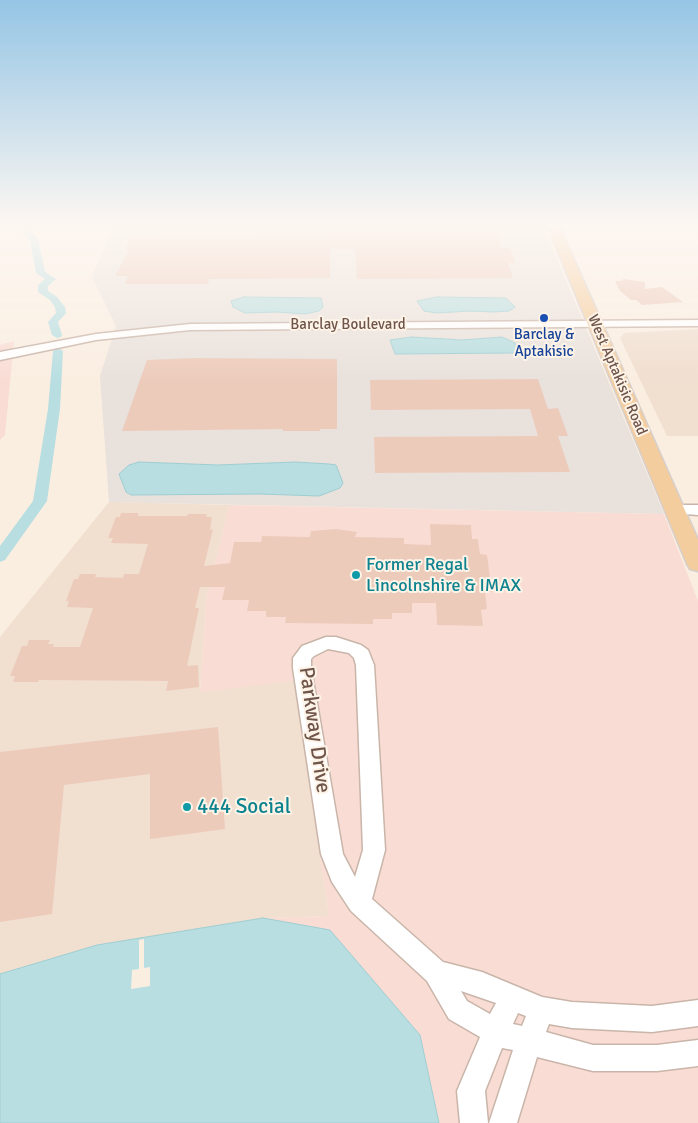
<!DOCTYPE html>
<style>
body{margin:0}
canvas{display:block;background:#faeee1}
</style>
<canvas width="698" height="1123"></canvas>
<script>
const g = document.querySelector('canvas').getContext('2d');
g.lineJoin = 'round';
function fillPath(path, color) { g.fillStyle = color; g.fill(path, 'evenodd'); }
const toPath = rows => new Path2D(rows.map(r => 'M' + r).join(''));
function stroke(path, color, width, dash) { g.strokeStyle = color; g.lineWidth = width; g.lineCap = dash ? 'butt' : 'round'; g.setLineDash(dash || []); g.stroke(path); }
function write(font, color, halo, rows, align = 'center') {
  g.font = font + ' Signika,sans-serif'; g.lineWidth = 4; g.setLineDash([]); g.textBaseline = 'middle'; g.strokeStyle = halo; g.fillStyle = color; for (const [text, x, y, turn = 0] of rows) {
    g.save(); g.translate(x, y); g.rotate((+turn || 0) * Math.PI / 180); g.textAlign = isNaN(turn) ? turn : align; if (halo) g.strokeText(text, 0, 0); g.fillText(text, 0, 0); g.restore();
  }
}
const residential = toPath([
 [698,329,698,436,667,436,620,338,624,333],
 [109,502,229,505,206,601,200,691,294,680,329,916,263,918,97,945,0,974,0,637]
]);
const commercial = toPath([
 [14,341,5,435,0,440,0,345],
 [229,505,664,514,698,601,698,1123,0,1123,0,974,97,945,263,918,329,916,294,681,200,692,206,601]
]);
const industrial = toPath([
 [115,223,542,223,664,514,109,502,100,376,116,326,92,277]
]);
const water = toPath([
 [244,297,321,298,323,307,319,311,305,314,277,312,245,313,233,307,231,301,244,297],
 [437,297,506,298,515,307,509,311,493,312,470,311,437,313,424,311,417,301,437,297],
 [412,337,462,340,502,337,515,343,519,351,513,353,395,354,390,340,412,337],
 [139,462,218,465,295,462,329,464,336,465,343,483,340,488,319,496,260,494,131,495,126,492,119,474,129,465,139,462],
 [263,918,330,930,420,1035,439,1123,0,1123,0,974,97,945,263,918]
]);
const pier = toPath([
 [144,939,144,968,150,967,150,986,131,989,132,970,139,969,139,940]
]);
const canal = toPath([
 [20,223,29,223,32,227,31,232,38,239,45,272,56,279,48,286,48,291,56,296,65,307,66,313,58,322,62,335,61,337,57,338,52,335,48,322,56,313,55,307,50,300,38,292,38,285,45,279,36,273,30,240,23,232,24,227,20,223],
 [58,348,63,351,60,409,47,501,5,560,0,562,0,546,33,501,48,409,53,351,58,348]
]);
const building = toPath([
 [496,232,502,248,510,248,515,263,508,263,513,278,357,279,355,249,330,249,330,278,209,279,208,284,125,284,128,276,115,276,129,250,125,250,132,234],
 [623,279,645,282,645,289,662,287,683,302,642,305,636,300,631,300,620,291,615,281,622,281],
 [195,358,337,359,337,429,320,429,320,431,283,431,283,429,122,431,147,360],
 [538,379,548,409,558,408,568,436,558,436,570,472,375,473,374,437,538,436,530,409,371,410,370,380],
 [121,513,138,513,138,516,187,516,188,514,207,514,206,517,212,517,210,530,213,529,204,566,230,563,234,542,261,542,262,536,310,537,311,531,336,529,357,532,355,537,404,538,404,544,431,545,430,524,471,525,472,539,478,539,480,554,487,555,492,592,485,592,487,609,481,610,483,626,437,625,436,603,412,603,412,613,392,613,392,619,373,619,373,624,285,623,286,617,266,617,266,611,247,611,249,600,222,600,225,587,200,587,195,608,199,608,187,666,198,665,199,687,166,691,168,681,39,680,38,682,13,682,15,676,10,676,22,646,27,646,29,640,50,640,48,644,54,644,53,647,80,647,93,608,67,607,69,601,66,601,74,579,78,579,80,574,96,574,95,577,123,578,124,574,139,574,148,544,111,543,113,538,108,538,116,517,120,517],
 [218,727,225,829,150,839,150,774,64,785,52,914,0,922,0,752]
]);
const minor = toPath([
 [698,320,698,326,190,330,96,340,0,360,0,352,96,334,190,324,698,320],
 [674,505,698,505,698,515,669,513,666,510,669,507,674,505],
 [326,637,336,637,361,645,368,650,374,665,385,850,372,899,443,962,482,972,542,997,572,1002,652,1006,698,1000,698,1026,652,1032,572,1028,549,1024,546,1032,593,1045,657,1045,698,1040,698,1066,657,1071,593,1071,537,1057,517,1123,489,1123,513,1050,502,1048,485,1091,488,1123,460,1123,457,1091,480,1037,449,1019,427,981,351,911,332,882,321,854,293,668,293,658,302,646,326,637],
 [328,649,349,653,354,658,356,665,363,850,355,877,343,854,311,668,311,659,314,656,328,649],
 [461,991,496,1003,490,1014,467,1001,461,991],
 [518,1013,526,1016,522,1026,513,1024,518,1013]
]);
const major = toPath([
 [546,223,558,223,698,540,698,571,690,569,687,564,546,223]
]);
const markers = [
 [544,318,5,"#1a4fb4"],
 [356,575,5,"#0f9aa8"],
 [187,807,5,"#0f9aa8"]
];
const farStreetnames = [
 ["Barclay Boulevard",348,325],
 ["West Aptakisic Road",617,375,67]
];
const farTransitnames = [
 ["Barclay &",544,335],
 ["Aptakisic",544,352]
];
const cultureNames = [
 ["Former Regal",366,565],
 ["Lincolnshire & IMAX",366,586]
];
const nearStreetnames = [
 ["Parkway Drive",314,730,82]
];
const nearCulturenames = [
 ["444 Social",197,807]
];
fillPath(residential, '#f1dfd0');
fillPath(commercial, '#f9ddd5');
fillPath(industrial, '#e9e1dc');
fillPath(water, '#b8dee1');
stroke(water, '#9fced2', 1);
fillPath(pier, '#faeee1');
fillPath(canal, '#b8dee1');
fillPath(building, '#edcbbb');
stroke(minor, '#c9b5a9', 3);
stroke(major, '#d7cfcc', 3);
fillPath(minor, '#fff');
fillPath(major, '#f4cd9e');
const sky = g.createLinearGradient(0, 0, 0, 381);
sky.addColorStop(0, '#95c5e5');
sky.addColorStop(0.59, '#fdf7f2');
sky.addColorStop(1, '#fdf7f200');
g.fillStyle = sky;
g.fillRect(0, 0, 698, 381);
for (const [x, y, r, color] of markers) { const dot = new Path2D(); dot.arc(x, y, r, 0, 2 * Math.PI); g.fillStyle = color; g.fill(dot); stroke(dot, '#fdf3e7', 2); }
write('15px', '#6f544a', '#fdf3e7', farStreetnames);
write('15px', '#164399', '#fdf3e7', farTransitnames);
write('18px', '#0d838f', '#fdf3e7', cultureNames, 'left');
write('21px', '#6f544a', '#fdf3e7', nearStreetnames);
write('21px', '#0d838f', '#fdf3e7', nearCulturenames, 'left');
</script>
